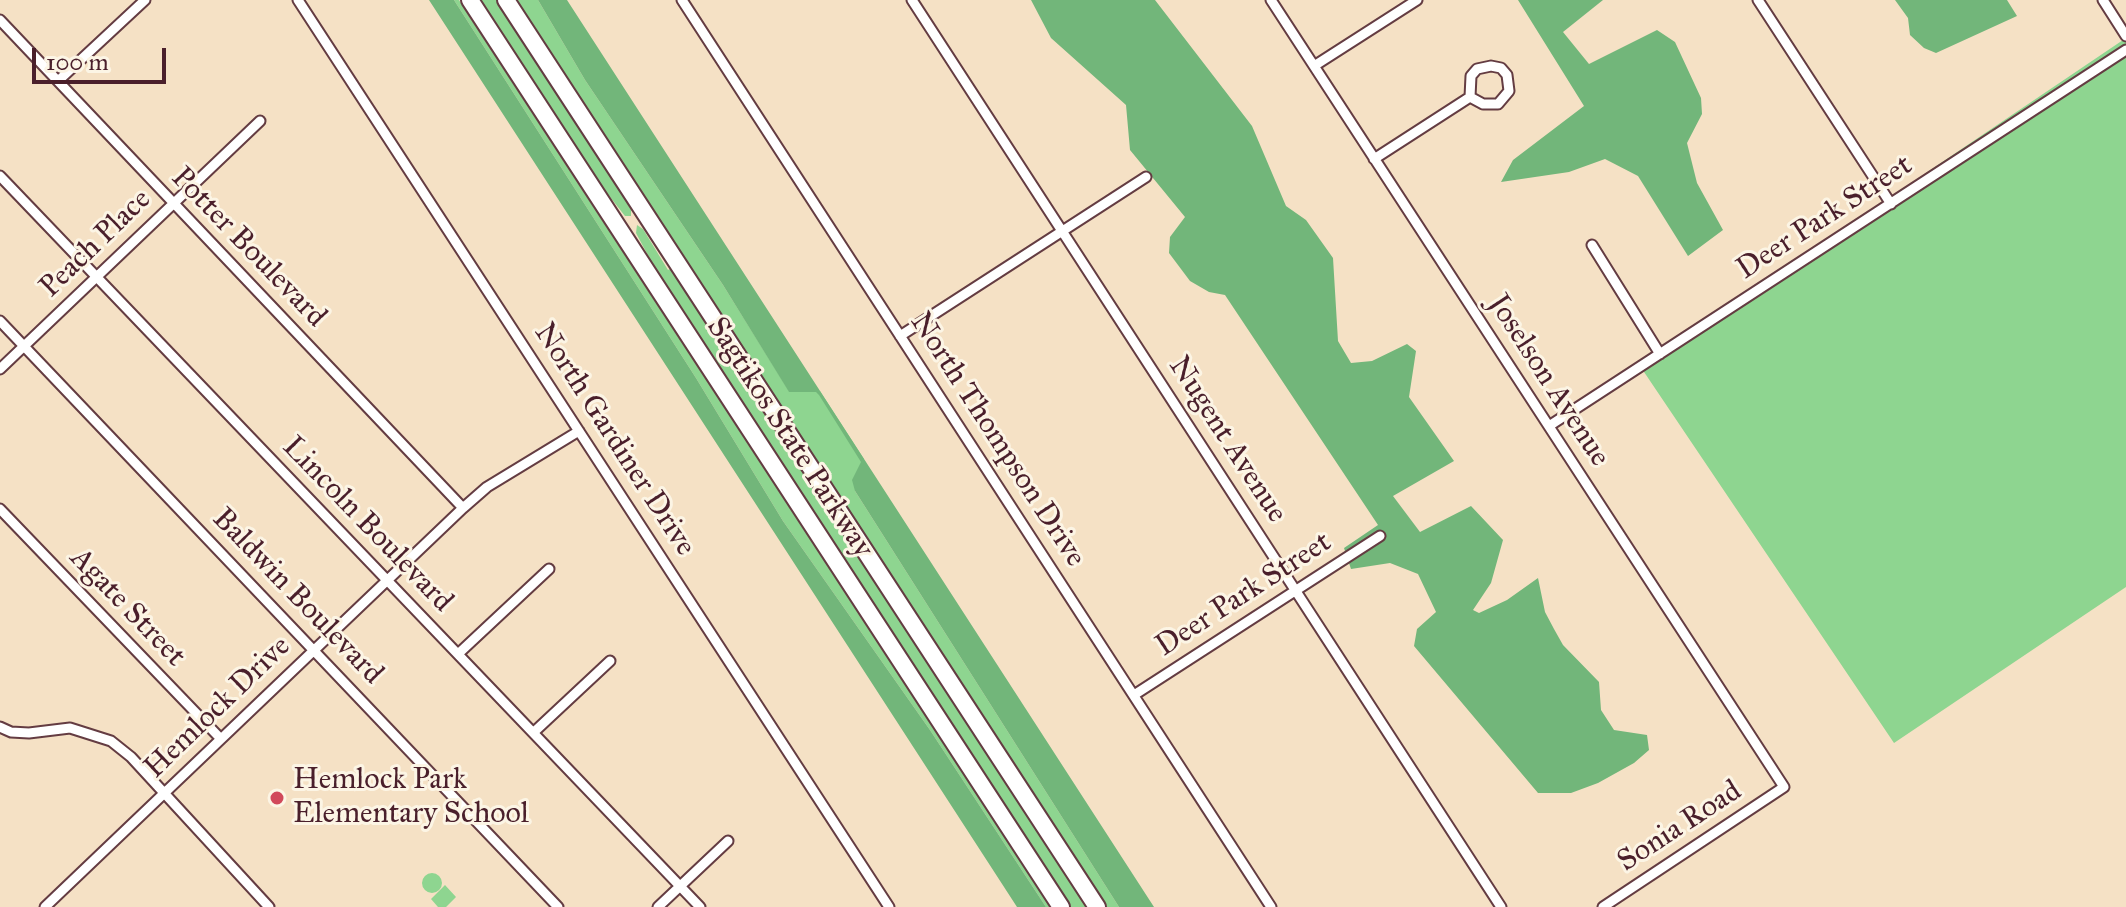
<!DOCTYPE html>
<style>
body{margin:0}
#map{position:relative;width:2126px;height:907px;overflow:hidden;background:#f5e1c5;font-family:"IM FELL Great Primer",serif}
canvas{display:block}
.scale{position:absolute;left:32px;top:48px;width:134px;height:36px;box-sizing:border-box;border:4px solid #4a1f2b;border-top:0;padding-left:10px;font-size:24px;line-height:28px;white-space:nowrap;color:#4a1f2b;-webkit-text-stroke:6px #fcf5e5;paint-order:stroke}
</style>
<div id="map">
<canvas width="2126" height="907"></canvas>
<div class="scale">100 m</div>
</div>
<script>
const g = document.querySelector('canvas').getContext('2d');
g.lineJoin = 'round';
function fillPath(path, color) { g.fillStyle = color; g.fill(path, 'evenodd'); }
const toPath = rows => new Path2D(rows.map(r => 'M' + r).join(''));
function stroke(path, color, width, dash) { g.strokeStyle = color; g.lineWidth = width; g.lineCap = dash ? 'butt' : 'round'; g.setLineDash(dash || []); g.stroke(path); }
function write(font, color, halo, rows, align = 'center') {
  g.font = font + ' "IM FELL Great Primer",serif'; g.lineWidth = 6; g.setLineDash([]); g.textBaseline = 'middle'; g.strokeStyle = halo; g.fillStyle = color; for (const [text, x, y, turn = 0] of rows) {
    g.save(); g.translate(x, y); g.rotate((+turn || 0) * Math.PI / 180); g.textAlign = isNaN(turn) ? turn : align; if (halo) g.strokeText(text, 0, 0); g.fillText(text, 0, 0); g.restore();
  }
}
const green = toPath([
 [454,0,459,0,465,10,1050,907,1046,907,930,730,783,521,696,378],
 [479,0,500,0,604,158,631,209,631,216,625,216,591,173],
 [515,0,538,0,585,80,723,285,789,391,820,391,864,459,855,491,1119,907,1106,907],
 [2126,38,2126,587,1894,743,1640,366],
 [637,225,643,229,668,270,672,268,1090,907,1069,907,668,293,636,233],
 '422 883a10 10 0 1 1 20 0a10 10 0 1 1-20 0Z',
 [445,885,456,897,446,907,438,907,431,899]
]);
const forest = toPath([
 [429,0,454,0,696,378,783,521,930,730,1046,907,1017,907],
 [538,0,567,0,1154,907,1119,907,855,491,852,480,861,462,819,395,816,392,789,392,723,285,585,80],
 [1031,0,1155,0,1252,126,1286,206,1306,220,1333,258,1338,341,1351,363,1372,361,1407,344,1416,351,1409,397,1454,461,1393,496,1420,532,1471,506,1503,540,1491,583,1473,610,1479,613,1507,600,1538,578,1545,612,1554,629,1563,645,1599,682,1601,710,1614,730,1647,735,1649,750,1634,763,1598,783,1571,793,1538,793,1414,646,1417,629,1436,612,1418,574,1390,563,1351,569,1344,548,1378,525,1225,295,1209,292,1190,281,1169,253,1170,237,1185,217,1130,150,1126,105,1051,38],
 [1518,0,1603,0,1563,32,1589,64,1657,30,1675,42,1701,98,1702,114,1687,143,1697,183,1723,230,1688,256,1638,176,1605,159,1569,172,1501,182,1513,160,1584,106],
 [1895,0,2007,0,2017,16,1936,53,1924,48,1910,35,1908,18]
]);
const street = toPath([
 [298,0,889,907],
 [682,0,1271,907],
 [912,0,1501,907],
 [1271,0,1784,787,1603,907],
 [1758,0,1891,204],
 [2103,0,2126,36],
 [0,20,463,508],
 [1314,66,1417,0],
 [58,81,145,0],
 [1374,159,1470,97,1483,104,1498,104,1509,91,1507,75,1501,68,1491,66,1477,69,1471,76,1470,97],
 [0,176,700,907],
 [1592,245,1660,354],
 [0,321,558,907],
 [900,336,1146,177],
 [0,369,260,121],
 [1549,426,2126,50],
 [0,509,221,739],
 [458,654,549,569],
 [1134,695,1380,536],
 [0,727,11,732,29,733,70,728,111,741,131,757,269,907],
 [534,732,610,661],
 [45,907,463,508,487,487,579,431],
 [658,907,728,841]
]);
const highway = toPath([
 [470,0,1061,907],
 [506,0,1097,907]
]);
const markers = [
 [277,798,8,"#d1495b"]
];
const streetNames = [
 ["Deer Park Street",1825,218,-33],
 ["Peach Place",96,244,-44],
 ["Potter Boulevard",248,248,46],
 ["Joselson Avenue",1548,381,57],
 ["Sagtikos State Parkway",789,438,57],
 ["North Gardiner Drive",614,440,57],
 ["North Thompson Drive",997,440,57],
 ["Nugent Avenue",1227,440,57],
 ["Lincoln Boulevard",367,525,46],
 ["Deer Park Street",1244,595,-33],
 ["Baldwin Boulevard",297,597,46],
 ["Agate Street",127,608,46],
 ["Hemlock Drive",218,708,-44],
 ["Sonia Road",1680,827,-33]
];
const poiNames = [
 ["Hemlock Park",293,781],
 ["Elementary School",293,815]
];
fillPath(green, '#8ed590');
fillPath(forest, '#72b67a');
stroke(street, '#643c42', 13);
stroke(highway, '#643c42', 20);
stroke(street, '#fff', 9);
stroke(highway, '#fff', 16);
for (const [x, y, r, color] of markers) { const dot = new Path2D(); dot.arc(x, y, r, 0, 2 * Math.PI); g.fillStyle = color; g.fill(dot); stroke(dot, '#fcf5e5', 3); }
write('30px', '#4a1f2b', '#fcf5e5', streetNames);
write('30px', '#4a1f2b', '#fcf5e5', poiNames, 'left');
</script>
